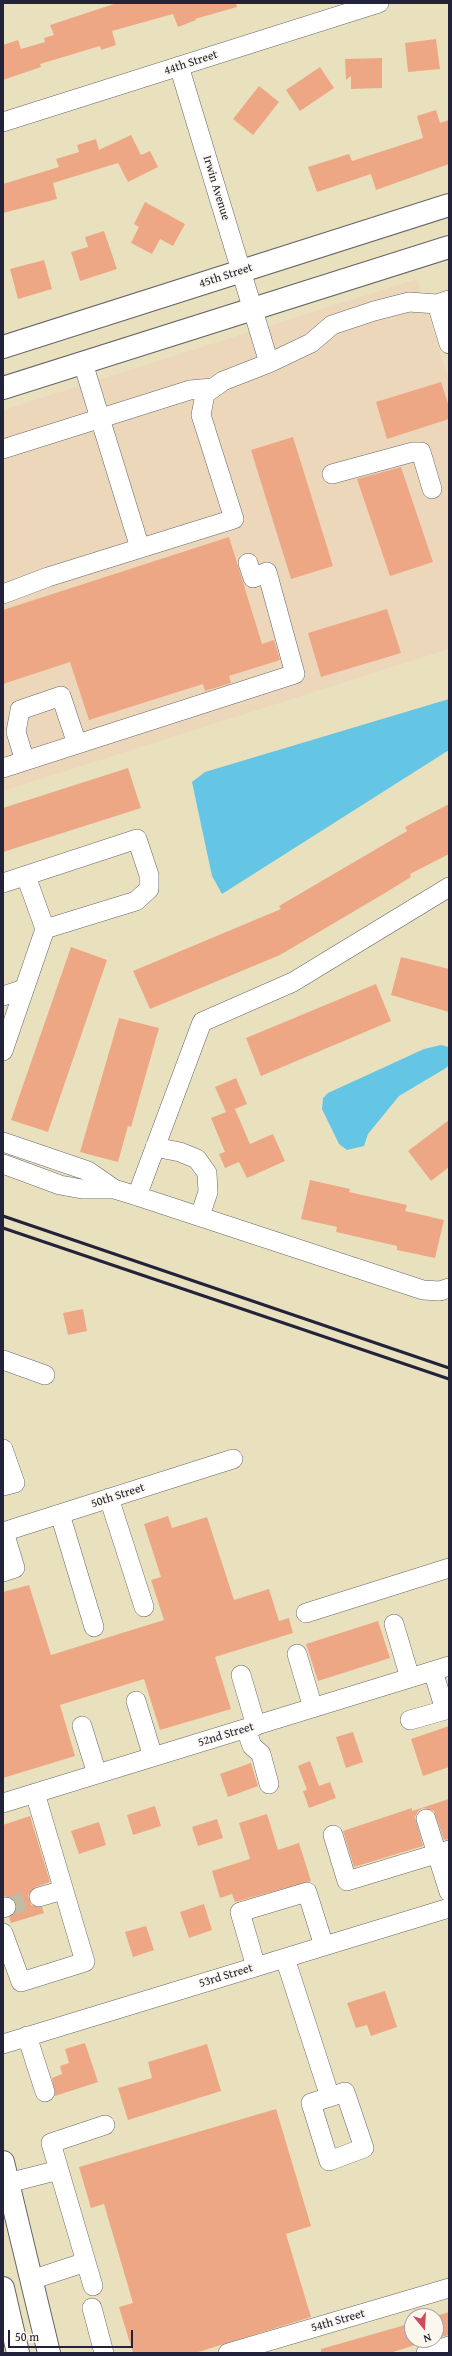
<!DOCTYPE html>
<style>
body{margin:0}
#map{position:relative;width:452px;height:2356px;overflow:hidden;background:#e9e1be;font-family:"Gentium Book Plus",serif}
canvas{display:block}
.frame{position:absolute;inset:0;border:4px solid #22223b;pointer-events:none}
.north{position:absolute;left:404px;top:2308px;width:40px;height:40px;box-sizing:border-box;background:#fbf7ec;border:1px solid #a4a2a5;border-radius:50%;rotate:162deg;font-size:11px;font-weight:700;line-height:16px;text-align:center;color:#22223b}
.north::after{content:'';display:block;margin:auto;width:14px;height:18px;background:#d1495b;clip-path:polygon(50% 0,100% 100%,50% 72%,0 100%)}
.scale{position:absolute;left:8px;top:2330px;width:125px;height:18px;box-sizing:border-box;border:2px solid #22223b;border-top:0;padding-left:5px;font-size:12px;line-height:14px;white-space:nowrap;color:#22223b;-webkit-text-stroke:3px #fbf7ec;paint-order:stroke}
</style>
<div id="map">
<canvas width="452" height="2356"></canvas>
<div class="frame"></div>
<div class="north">N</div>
<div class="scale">50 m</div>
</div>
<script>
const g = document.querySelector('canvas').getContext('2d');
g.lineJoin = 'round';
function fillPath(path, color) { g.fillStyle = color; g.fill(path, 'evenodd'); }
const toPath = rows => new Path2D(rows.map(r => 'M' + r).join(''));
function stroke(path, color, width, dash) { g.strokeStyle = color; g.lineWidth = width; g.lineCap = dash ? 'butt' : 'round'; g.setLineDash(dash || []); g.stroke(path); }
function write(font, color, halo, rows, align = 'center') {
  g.font = font + ' "Gentium Book Plus",serif'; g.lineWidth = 3; g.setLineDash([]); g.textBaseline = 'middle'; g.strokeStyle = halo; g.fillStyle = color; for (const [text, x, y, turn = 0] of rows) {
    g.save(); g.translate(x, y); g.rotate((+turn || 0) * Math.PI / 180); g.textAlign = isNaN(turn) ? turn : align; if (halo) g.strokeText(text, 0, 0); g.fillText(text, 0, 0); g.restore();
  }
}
const built = toPath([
 [417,279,449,381,449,649,3,791,3,410]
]);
const water = toPath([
 [449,699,449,750,222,894,212,876,192,782,205,772],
 [441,1045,449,1047,449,1065,446,1068,399,1096,368,1134,364,1146,347,1150,339,1144,322,1109,323,1098,328,1093,424,1049]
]);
const building = toPath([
 [117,3,236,3,237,7,195,19,196,20,178,27,173,14,112,31,116,45,101,50,100,46,40,64,41,67,3,80,3,45,18,40,21,49,45,42,44,38,54,35,50,25],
 [436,39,440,69,408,72,405,43],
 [382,58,382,88,351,89,351,76,346,80,345,59],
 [320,67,334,88,300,111,286,90],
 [259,86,279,102,253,135,233,119],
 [436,110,440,123,449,120,449,164,376,190,371,174,317,192,308,167,349,154,352,161,423,138,417,116],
 [131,135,141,155,150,151,158,167,128,182,118,163,53,183,57,199,3,213,3,184,59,167,56,159,79,152,77,145,96,139,99,150],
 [145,202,185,224,173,246,160,239,152,254,131,243,139,227,134,224],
 [104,231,117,269,80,281,71,252,88,247,85,237],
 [44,260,52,289,18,299,10,269],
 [441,382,449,407,449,419,387,439,376,402],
 [293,437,333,566,291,579,251,450],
 [401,467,433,562,390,576,357,479],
 [229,537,262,644,274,640,280,660,229,676,231,683,205,691,203,684,89,720,70,662,3,684,3,610],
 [387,609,401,653,321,677,308,633],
 [128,768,141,808,3,852,3,808],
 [449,804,449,854,410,874,411,877,385,893,280,955,150,1009,133,971,281,909,279,906,407,831,405,827],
 [71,947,107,960,48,1132,11,1120],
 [401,957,449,969,449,1012,391,995],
 [376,984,391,1021,261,1076,246,1038],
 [119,1018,159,1028,131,1127,128,1126,118,1162,80,1152],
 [236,1078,247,1104,235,1109,250,1144,273,1134,285,1161,247,1178,239,1162,225,1168,219,1154,225,1152,211,1118,226,1112,215,1087],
 [449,1120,449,1167,431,1181,408,1151],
 [310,1180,350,1189,349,1192,407,1205,405,1211,444,1220,435,1258,397,1250,397,1246,336,1232,337,1227,301,1219],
 [83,1309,87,1331,68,1335,63,1313],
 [168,1516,172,1528,207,1517,234,1600,269,1589,279,1621,289,1618,293,1633,215,1657,231,1709,160,1730,144,1679,60,1705,75,1756,3,1778,3,1592,29,1585,51,1655,164,1620,151,1580,161,1577,144,1524],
 [378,1621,390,1658,318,1681,306,1644],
 [449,1726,449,1767,423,1776,411,1739],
 [353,1732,363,1762,346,1768,336,1737],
 [310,1761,319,1786,330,1782,336,1798,309,1808,303,1791,307,1790,298,1766],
 [251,1763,258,1786,228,1797,220,1774],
 [449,1799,449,1839,444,1840,434,1811,423,1808,418,1811,415,1817,423,1846,354,1867,343,1831,412,1808,412,1811],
 [155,1806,161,1826,133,1835,127,1815],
 [267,1814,278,1850,299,1843,311,1881,235,1902,232,1894,220,1898,212,1871,250,1859,239,1823],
 [30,1816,50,1882,36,1887,28,1895,31,1905,42,1907,44,1913,11,1923,9,1917,14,1914,17,1904,13,1899,3,1896,3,1825],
 [217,1819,223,1838,198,1846,192,1827],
 [99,1822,106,1845,79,1854,71,1831],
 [204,1904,212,1930,189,1938,180,1912],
 [146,1926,154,1950,133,1957,125,1932],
 [385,1991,397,2027,371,2036,367,2025,356,2028,347,2003],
 [85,2043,98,2082,55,2096,52,2078,62,2074,60,2066,69,2063,65,2049],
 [207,2044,221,2091,128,2120,118,2088,152,2078,148,2062],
 [276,2109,311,2226,286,2234,311,2317,195,2353,133,2353,119,2307,133,2303,104,2204,91,2208,79,2167],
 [449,2312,449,2335,436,2338,436,2316],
 [412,2323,412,2340,431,2340,390,2353,321,2353,321,2349]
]);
const minorTunnel = toPath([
 [6,1907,39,1897]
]);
const minor = toPath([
 [3,122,379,3],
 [437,304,449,344],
 [83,363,140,548],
 [269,363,311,343,332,325,374,311,409,302,437,304,449,300],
 [3,449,190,390,213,388],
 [332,474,413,452,421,452,432,489],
 [3,594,48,577,234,519,201,415,205,394,223,381,269,363,179,66],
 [25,761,16,732,20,710,61,696,77,744],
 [3,768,295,674,267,572,253,578,248,563],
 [26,876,45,929],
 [3,883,137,839,149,875,149,889,136,901,45,929,3,1051],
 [3,996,24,989],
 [3,1142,88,1171,114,1189],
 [155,1147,180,1152,197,1159,207,1173,208,1192,200,1216],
 [3,1164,60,1185,82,1189,114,1189,137,1196,423,1290,440,1291,449,1288],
 [137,1196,202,1022,293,982,449,887],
 [3,1360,45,1375],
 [3,1449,15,1483,3,1486],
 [109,1498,144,1607],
 [60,1514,94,1627],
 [3,1532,233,1459],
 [3,1572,15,1568,4,1532],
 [306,1613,449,1568],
 [394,1624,410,1678],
 [297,1654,313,1708],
 [433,1671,445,1710],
 [241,1675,256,1726],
 [136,1701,153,1757],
 [410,1720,449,1709],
 [82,1726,97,1774],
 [246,1729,252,1746,261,1754,269,1784],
 [3,1803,449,1666],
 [426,1819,449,1892],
 [333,1835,347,1881,449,1850],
 [39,1897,63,1890],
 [3,1908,6,1907],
 [3,1933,21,1982,85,1962,35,1793],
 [285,1958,330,2097,311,2103,329,2161,364,2148,345,2092,330,2097],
 [256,1967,240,1912,307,1892,324,1946],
 [27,2036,45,2092],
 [3,2044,449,1908],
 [8,2183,59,2170],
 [31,2280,86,2262],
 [93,2286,51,2143,105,2125],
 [92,2308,104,2353],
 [228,2353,449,2288],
 [426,2353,449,2346]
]);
const major = toPath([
 [3,347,449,205],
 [3,388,449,247],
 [3,2162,49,2353],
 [3,2288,18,2353]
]);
const rail = toPath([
 [3,1216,449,1368],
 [3,1228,449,1379]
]);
const streetNames = [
 ["44th Street",191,63,-18],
 ["Irwin Avenue",216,188,73],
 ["45th Street",226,276,-18],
 ["50th Street",118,1496,-18],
 ["52nd Street",226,1735,-17],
 ["53rd Street",226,1976,-17],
 ["54th Street",338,2321,-16]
];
fillPath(built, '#edd7bb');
fillPath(water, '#65c5e4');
fillPath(building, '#eea785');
stroke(minorTunnel, '#c1bba4', 19, [19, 10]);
stroke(minor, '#686569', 20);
stroke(major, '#686569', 24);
stroke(minor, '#fff', 19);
stroke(major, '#fff', 22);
stroke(rail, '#22223b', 3);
write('12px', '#22223b', '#fbf7ec', streetNames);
</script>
